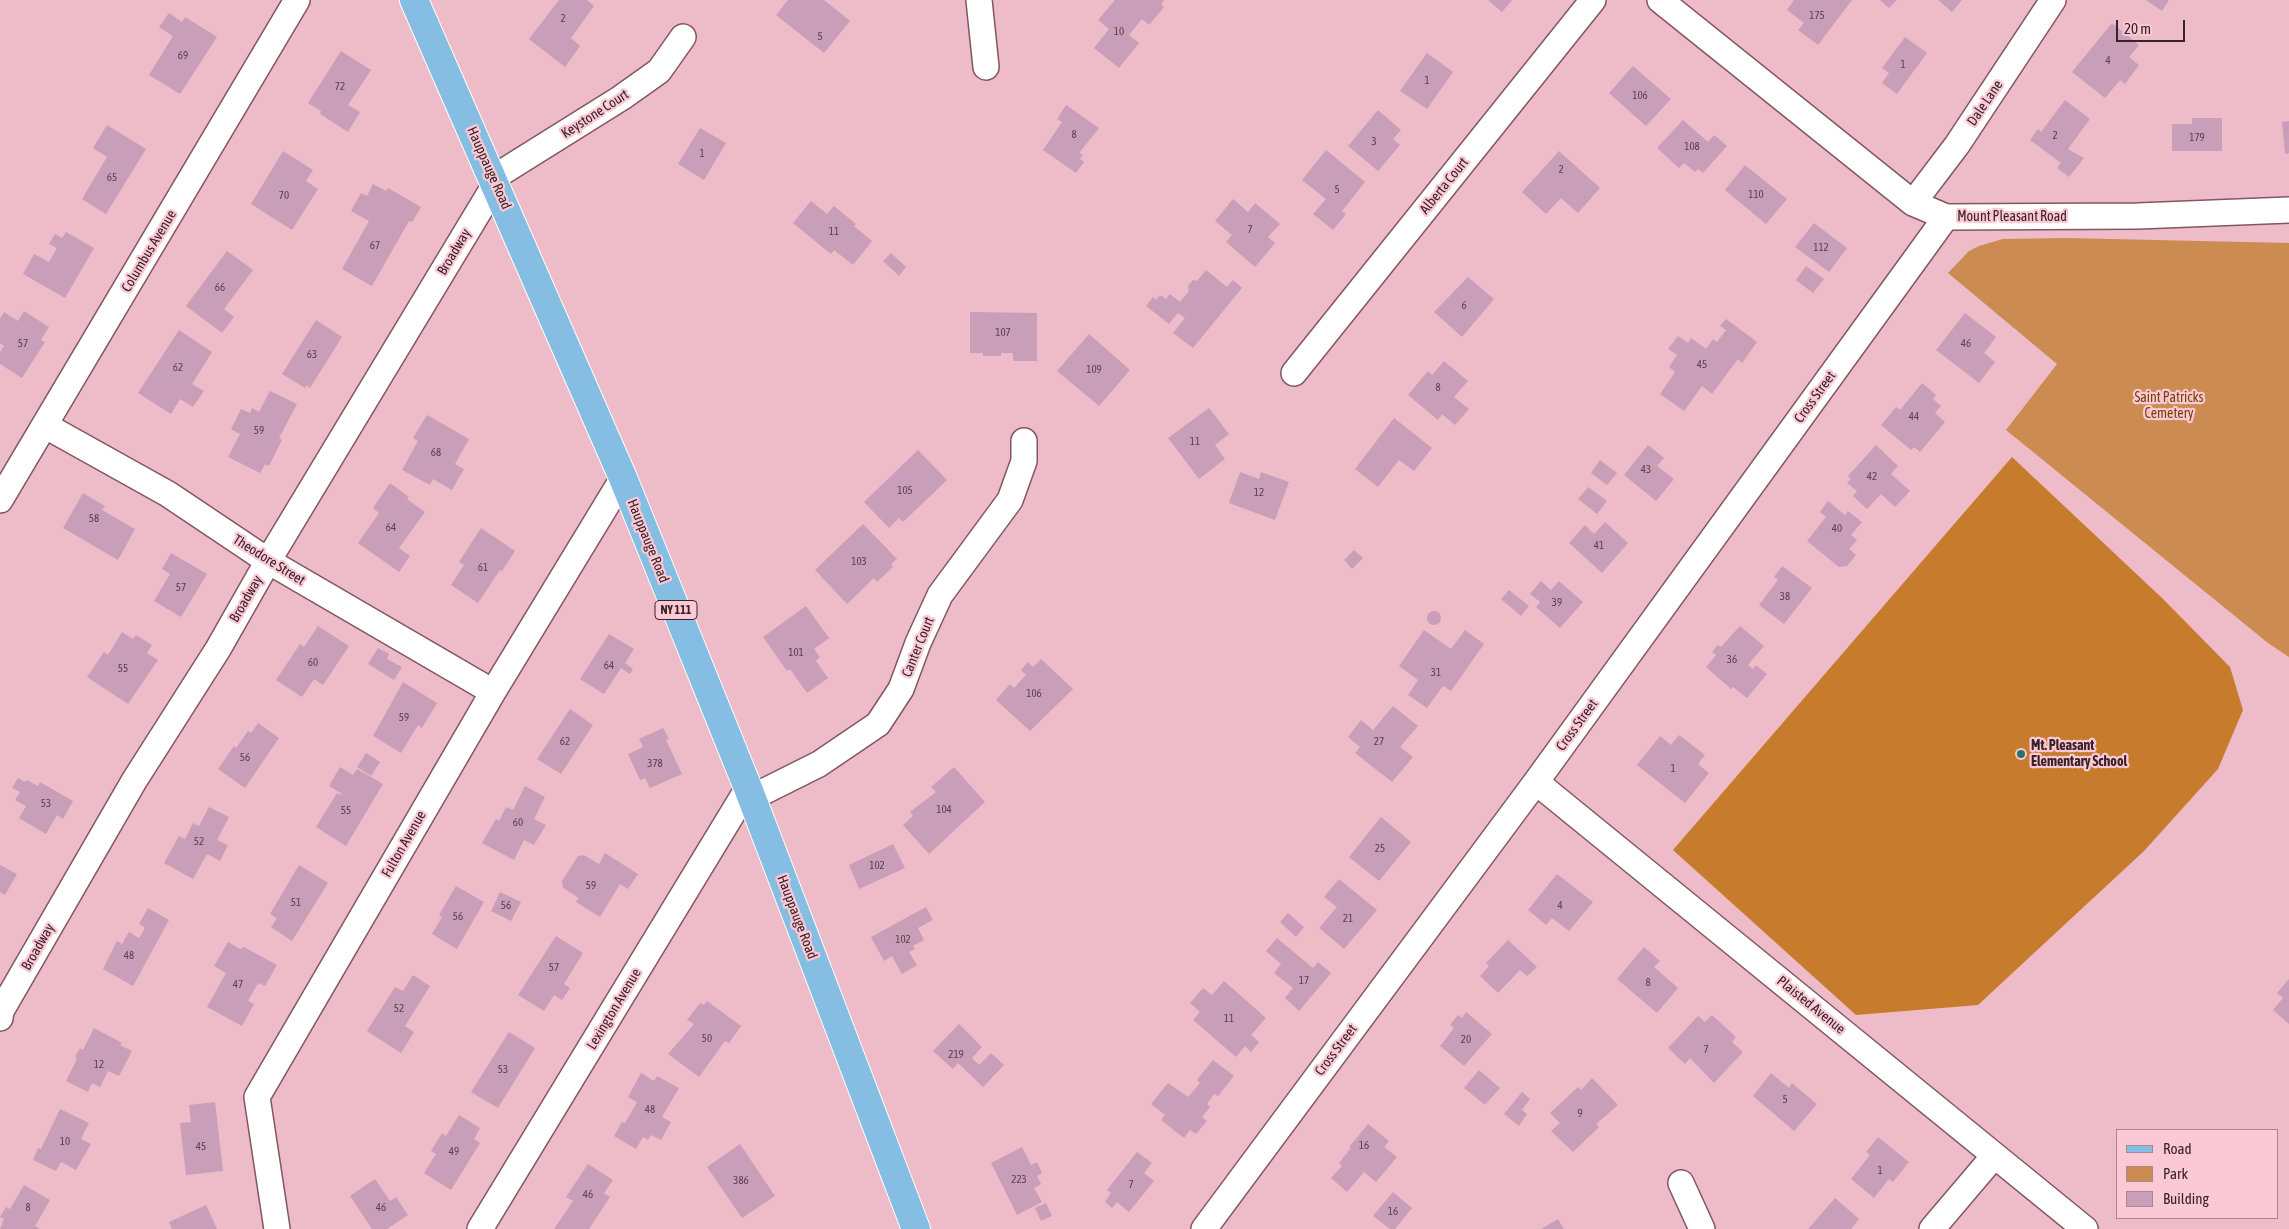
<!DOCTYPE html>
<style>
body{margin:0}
#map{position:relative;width:2289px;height:1229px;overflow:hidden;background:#eebbc8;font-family:"Asap Condensed",sans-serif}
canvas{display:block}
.legend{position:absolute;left:2116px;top:1129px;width:162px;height:90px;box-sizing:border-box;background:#fbc8d5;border:1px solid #ac868f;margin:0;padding:6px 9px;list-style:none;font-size:15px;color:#362227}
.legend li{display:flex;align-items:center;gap:10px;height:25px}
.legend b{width:25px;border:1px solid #ac868f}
.scale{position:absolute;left:2116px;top:20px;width:69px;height:22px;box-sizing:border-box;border:2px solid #362227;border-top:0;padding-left:6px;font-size:15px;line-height:18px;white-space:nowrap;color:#362227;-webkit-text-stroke:4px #fbc8d5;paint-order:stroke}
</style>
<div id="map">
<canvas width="2289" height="1229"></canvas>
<ul class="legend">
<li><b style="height:6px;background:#85bee2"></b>Road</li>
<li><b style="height:14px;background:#cc8b50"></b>Park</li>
<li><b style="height:14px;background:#c99eb8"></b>Building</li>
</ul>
<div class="scale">20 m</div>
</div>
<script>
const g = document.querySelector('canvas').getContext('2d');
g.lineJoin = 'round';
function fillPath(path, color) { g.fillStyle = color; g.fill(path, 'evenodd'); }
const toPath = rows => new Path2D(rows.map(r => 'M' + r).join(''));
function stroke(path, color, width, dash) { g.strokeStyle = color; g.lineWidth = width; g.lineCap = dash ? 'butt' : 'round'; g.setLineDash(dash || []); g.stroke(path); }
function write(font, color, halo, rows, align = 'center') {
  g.font = font + ' "Asap Condensed",sans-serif'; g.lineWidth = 4.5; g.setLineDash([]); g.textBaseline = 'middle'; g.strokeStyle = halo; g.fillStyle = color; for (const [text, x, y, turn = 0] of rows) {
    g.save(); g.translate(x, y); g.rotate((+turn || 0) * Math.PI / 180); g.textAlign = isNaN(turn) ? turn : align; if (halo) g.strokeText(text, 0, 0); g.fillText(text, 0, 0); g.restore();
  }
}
const green = toPath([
 [2066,238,2289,243,2289,657,2268,643,2006,430,2057,364,1948,273,1969,251,1979,246,2003,239]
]);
const forest = toPath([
 [2012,457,2162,598,2230,667,2243,710,2218,769,2144,851,1978,1005,1856,1015,1673,850]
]);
const building = toPath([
 [559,0,587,0,594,6,571,38,580,46,565,67,529,39],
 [788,0,824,0,850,21,824,53,776,15],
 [1115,0,1164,0,1161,4,1164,7,1149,25,1142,19,1129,35,1139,43,1119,68,1094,48,1109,29,1098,20],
 [1488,0,1512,0,1502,12],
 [1794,0,1852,0,1818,45,1798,30,1804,23,1787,10],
 [1880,0,1897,0,1889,8],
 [1938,0,1962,0,1952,12],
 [2146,0,2169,0,2162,11],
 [169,13,182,22,185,17,217,37,180,94,149,75,173,36,159,27],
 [2112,23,2139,45,2129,57,2139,65,2125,84,2120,80,2105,98,2072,72],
 [1905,37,1927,53,1897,94,1882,83,1889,73,1882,68],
 [341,51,371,70,348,105,360,112,348,132,320,114,321,111,308,103],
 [1427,53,1453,72,1427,109,1400,91],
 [1633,66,1671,99,1646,126,1609,93],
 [2065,100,2090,119,2068,149,2084,158,2069,177,2057,168,2061,163,2030,140,2038,129,2041,132],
 [1066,105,1099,128,1079,153,1083,155,1080,159,1084,162,1076,173,1043,150,1062,122,1057,119],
 [1378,110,1401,130,1393,139,1400,145,1378,171,1348,146],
 [2192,118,2222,118,2222,151,2172,151,2172,124,2192,124],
 [1683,120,1708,142,1714,135,1727,146,1703,173,1698,169,1695,172,1684,163,1679,168,1657,148],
 [2289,121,2289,153,2285,154,2282,122],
 [107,125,146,149,106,214,82,199,107,157,93,148],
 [700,128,726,143,704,180,678,164],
 [1326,150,1365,182,1342,211,1346,214,1333,230,1313,214,1326,199,1302,180],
 [283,151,313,170,306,181,318,189,292,230,251,204],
 [1559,151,1600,188,1578,213,1561,198,1546,214,1522,192],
 [1745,165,1787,199,1766,224,1725,190],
 [373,184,386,191,388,188,421,207,412,222,409,221,372,286,342,269,369,221,351,211,361,193,367,196],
 [1233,199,1248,212,1255,203,1280,224,1268,237,1275,243,1255,267,1226,242,1232,235,1215,221],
 [811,201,827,214,834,206,856,224,854,226,872,241,853,265,834,250,831,254,793,223],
 [1814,223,1847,248,1829,272,1795,247],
 [66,232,94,248,65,298,23,274,34,254,49,262,57,248,49,244,55,234,62,238],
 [227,251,253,270,224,309,234,317,222,333,186,306],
 [891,253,906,267,899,276,883,261],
 [1806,266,1824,279,1813,293,1796,280],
 [1206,270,1227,287,1233,280,1242,288,1193,348,1173,333,1185,318,1178,313,1169,324,1146,306,1153,297,1156,300,1160,295,1166,299,1170,294,1180,302,1189,291,1188,286,1193,280,1197,281],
 [1468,277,1494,299,1462,337,1434,312],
 [24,311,49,327,41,340,45,342,22,378,0,364,0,352,4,346,0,343,0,319,4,312,18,321],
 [970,312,1037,313,1037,361,1013,361,1013,353,1001,353,1001,356,983,356,983,353,970,353],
 [1965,313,1996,337,1984,353,1995,362,1979,383,1936,350],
 [1726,319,1757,342,1742,363,1738,359,1712,394,1702,386,1684,411,1660,394,1675,372,1669,367,1677,355,1668,349,1678,336,1688,343,1691,338,1706,349,1713,339,1717,342,1726,330,1720,326],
 [316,320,342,337,310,388,307,385,305,388,282,374],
 [179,330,212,352,192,384,204,391,193,407,180,399,171,414,138,393],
 [1089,334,1130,370,1099,406,1057,371],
 [1444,361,1468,381,1454,397,1469,409,1455,425,1442,414,1438,420,1408,395,1428,371,1432,375],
 [1922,383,1936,395,1933,399,1941,406,1935,413,1945,422,1920,452,1914,447,1911,450,1881,425,1896,407,1900,410],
 [270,391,297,404,279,438,282,440,269,466,265,464,260,473,228,457,240,434,231,429,241,409,250,413,252,408,259,412],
 [1209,408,1229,434,1215,445,1225,459,1199,479,1168,438],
 [427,415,469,439,455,464,464,469,452,490,433,479,430,485,402,470,418,441,413,438],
 [1394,418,1432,448,1414,471,1399,460,1378,487,1355,469],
 [1648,445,1664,458,1657,466,1674,479,1656,501,1624,475],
 [1876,445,1898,466,1891,474,1910,491,1895,507,1881,494,1867,509,1853,496,1857,491,1847,483,1851,479,1848,476],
 [918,450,947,480,903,522,899,518,889,528,864,502],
 [1600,460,1617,473,1607,485,1591,473],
 [1240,472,1259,479,1261,472,1289,482,1275,520,1229,503],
 [390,483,409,497,407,499,425,512,399,548,410,556,399,572,358,543,379,513,373,508],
 [1588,487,1607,501,1597,514,1578,499],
 [83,493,105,506,102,510,135,529,118,560,63,528],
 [1828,501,1845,515,1848,511,1862,522,1851,535,1857,540,1849,549,1856,555,1847,566,1839,567,1807,541,1826,517,1820,512],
 [1605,522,1628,543,1602,573,1569,543,1585,525,1594,534],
 [863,524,897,559,891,564,893,567,877,582,874,578,847,604,815,570],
 [481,528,515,551,502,571,500,570,478,603,451,585,464,565,459,562],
 [1354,550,1363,558,1352,569,1344,560],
 [171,553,207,574,181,617,154,601,170,574,162,569],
 [1782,566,1812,588,1784,624,1759,605,1778,580,1774,577],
 [1541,581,1551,590,1559,581,1583,602,1560,628,1536,607,1540,602,1530,594],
 [1509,590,1529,606,1521,616,1501,599],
 [806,606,829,638,814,649,820,657,816,661,828,678,807,693,790,669,787,671,763,637],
 '1427 618a7 7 0 1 1 14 0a7 7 0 1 1-14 0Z',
 [318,626,349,646,323,685,314,679,302,697,276,680,300,644,304,647],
 [1740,626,1764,646,1748,665,1753,669,1756,665,1767,674,1747,698,1733,687,1731,689,1706,667,1716,655,1712,652,1718,645,1721,647],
 [1424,630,1451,649,1465,630,1484,644,1451,691,1443,686,1427,708,1408,695,1418,680,1399,666],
 [122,632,133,639,136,635,152,645,147,653,158,660,128,704,87,677,104,652,108,655],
 [609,634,634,649,625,663,633,669,630,674,621,668,604,694,580,679],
 [378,648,389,654,387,659,402,667,394,680,368,664],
 [1041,659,1073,689,1030,731,996,700,1010,684,1014,688,1026,675,1021,670,1028,662,1033,667],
 [403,682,437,703,422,728,418,725,401,753,373,736],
 [1393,706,1418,726,1400,747,1413,757,1392,782,1355,753,1360,747,1348,737,1361,720,1373,730],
 [570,709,593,725,561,774,537,759],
 [258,723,279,738,245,788,218,769,234,746,236,748,248,731,251,733],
 [663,728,669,739,666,740,682,774,650,788,645,778,640,780,628,754,643,747,639,739],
 [1679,735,1705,755,1698,764,1709,773,1685,803,1637,765,1660,736,1671,745],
 [366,753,380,762,371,776,357,767],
 [340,767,353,775,357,769,383,784,346,846,316,827,337,793,342,795,342,794,329,786],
 [954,767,985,802,929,854,903,825,913,816,910,812,936,792,931,787],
 [18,778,25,782,27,780,38,786,40,782,73,801,63,819,57,815,46,834,19,818,26,806,15,800,20,792,12,788],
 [525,786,545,797,534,819,546,825,534,845,524,840,514,860,482,843,496,819,499,821,506,807,513,810],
 [209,807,229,817,217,840,228,845,220,861,207,854,193,879,164,863,179,836,185,839,193,823,199,826],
 [1381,817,1411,842,1379,881,1349,857],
 [893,844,905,868,859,889,849,865],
 [605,853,638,874,628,889,620,884,600,917,576,902,579,898,563,888,562,881,578,856,584,855,599,864],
 [0,865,17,874,5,895,0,892],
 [299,865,328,883,292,941,271,927,277,918,270,914],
 [1557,874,1593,902,1569,931,1552,918,1546,925,1528,910],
 [1339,879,1377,910,1344,949,1319,928,1337,907,1324,897],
 [456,886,484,902,457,949,432,934,442,917,439,915],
 [500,892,521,902,511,921,491,911],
 [926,907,933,920,918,928,924,940,913,946,915,949,909,952,917,965,902,974,892,956,884,961,871,937],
 [148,908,169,920,133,986,103,969,117,941,122,944,129,932,139,938,145,928,139,924],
 [1288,913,1304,927,1296,937,1280,922],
 [556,936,583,953,564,984,570,988,562,1000,554,995,544,1011,518,995],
 [1277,938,1313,968,1318,962,1331,973,1299,1011,1285,998,1293,988,1274,973,1281,964,1266,951],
 [1508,940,1537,967,1527,976,1520,970,1498,993,1480,976,1489,966,1486,963],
 [228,942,240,949,244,947,277,965,265,986,258,983,248,1001,254,1004,242,1026,207,1007,226,973,214,966],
 [1644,947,1660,961,1654,967,1678,988,1657,1013,1617,979],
 [413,975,430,986,405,1026,414,1032,401,1053,367,1031,395,987,403,991],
 [2289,979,2289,1024,2273,1010,2283,998,2277,993],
 [1224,981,1266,1018,1251,1035,1259,1042,1251,1052,1245,1046,1236,1057,1193,1020,1200,1012,1190,1003,1203,988,1212,995],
 [707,1001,741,1026,729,1043,725,1041,699,1077,668,1054,694,1024,687,1020,700,1003,704,1005],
 [1466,1012,1492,1034,1464,1066,1440,1046,1454,1028,1450,1025,1458,1015,1462,1018],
 [1712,1015,1736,1037,1732,1042,1743,1052,1714,1083,1690,1058,1685,1064,1668,1048,1698,1016,1705,1022],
 [959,1024,982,1047,972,1058,979,1065,991,1053,1004,1065,983,1087,958,1063,953,1069,933,1051],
 [94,1028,122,1043,120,1045,132,1051,119,1076,108,1071,100,1087,92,1083,88,1092,66,1081,77,1059,75,1057,80,1048,83,1050],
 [509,1032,535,1048,498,1108,471,1092],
 [1213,1060,1234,1076,1218,1096,1214,1094,1207,1104,1210,1107,1202,1117,1207,1121,1196,1134,1190,1130,1184,1138,1161,1120,1165,1115,1151,1104,1168,1083,1188,1097,1200,1083,1197,1080],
 [1479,1070,1500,1088,1485,1105,1464,1088],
 [641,1073,654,1081,657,1076,679,1088,662,1117,671,1122,661,1140,651,1135,648,1140,643,1137,636,1149,614,1136,622,1122,625,1123,637,1102,628,1097],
 [1771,1073,1789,1088,1792,1083,1817,1104,1794,1131,1753,1096],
 [1592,1078,1618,1105,1596,1124,1599,1127,1573,1152,1551,1131,1560,1123,1550,1113,1578,1087,1581,1090],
 [1522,1092,1530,1099,1522,1110,1527,1114,1519,1126,1504,1114],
 [215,1102,223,1171,186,1175,180,1123,191,1122,189,1105],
 [60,1109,89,1123,81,1139,91,1144,76,1170,61,1162,56,1171,33,1160,38,1148,41,1149],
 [459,1115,480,1128,474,1139,480,1143,451,1190,424,1173,436,1154,431,1151,442,1133,446,1136],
 [1368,1124,1389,1141,1384,1147,1397,1157,1376,1182,1364,1172,1347,1192,1331,1178,1342,1166,1339,1163,1351,1148,1349,1147],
 [1878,1137,1909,1162,1893,1182,1889,1179,1874,1198,1851,1179,1870,1155,1866,1152],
 [740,1144,775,1196,742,1218,707,1167],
 [1022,1147,1031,1165,1037,1162,1042,1173,1037,1176,1041,1184,1034,1188,1042,1202,1017,1215,991,1163],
 [1137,1152,1152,1163,1144,1173,1154,1181,1129,1212,1117,1202,1112,1208,1105,1202,1111,1193,1107,1190],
 [588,1164,613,1180,604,1193,610,1197,589,1229,554,1229,573,1201,566,1197],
 [375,1179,390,1201,396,1197,408,1215,387,1229,372,1229,350,1196],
 [24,1185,50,1200,35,1226,40,1229,0,1229,4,1219,0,1217,6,1207,10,1209],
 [1393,1192,1412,1208,1395,1229,1390,1229,1373,1216],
 [1835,1198,1859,1219,1851,1229,1808,1229],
 [1046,1203,1052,1216,1041,1221,1035,1208],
 [206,1205,217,1229,172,1229,169,1222],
 [1558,1219,1564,1229,1541,1229]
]);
const minor = toPath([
 [979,0,986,67],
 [1660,0,1913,203,1946,217,2138,216,2289,210],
 [493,178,621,98,659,71,683,37],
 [1913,203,1957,145,2053,0],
 [1294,373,1593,0],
 [46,426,168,494,268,561,493,692],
 [0,500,297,0],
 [1536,782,2085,1229],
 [751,798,819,764,878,724,901,689,918,643,940,595,1010,500,1024,461,1024,441],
 [0,1018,1,1011,134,781,218,649,268,561,496,183],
 [1681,1183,1702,1229],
 [277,1229,257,1097,493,692,623,478],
 [480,1229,748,788],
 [1204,1229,1536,782,1946,217],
 [1932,1229,1994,1156]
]);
const major = toPath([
 [414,0,623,478,748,788,916,1229]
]);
const markers = [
 [2021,754,5,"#2c7268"]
];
const numberNames = [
 ["175",1817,16],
 ["2",563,19],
 ["10",1119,32],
 ["5",820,37],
 ["69",183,56],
 ["4",2108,61],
 ["1",1903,65],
 ["1",1427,81],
 ["72",340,87],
 ["106",1640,96],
 ["8",1074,135],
 ["2",2055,136],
 ["179",2197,138],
 ["3",1374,142],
 ["108",1692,147],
 ["1",702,154],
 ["2",1561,170],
 ["65",112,178],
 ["5",1337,190],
 ["110",1756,195],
 ["70",284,196],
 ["7",1250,230],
 ["11",834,232],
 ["67",375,246],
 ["112",1821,248],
 ["66",220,288],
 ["6",1464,306],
 ["107",1003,333],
 ["57",23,344],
 ["46",1966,344],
 ["63",312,355],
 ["45",1702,365],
 ["62",178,368],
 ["109",1094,370],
 ["8",1438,388],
 ["44",1914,417],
 ["59",259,431],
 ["11",1195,442],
 ["68",436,453],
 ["43",1646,470],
 ["42",1872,477],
 ["105",905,491],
 ["12",1259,493],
 ["58",94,519],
 ["64",391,528],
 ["40",1837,529],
 ["41",1599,546],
 ["103",859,562],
 ["61",483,568],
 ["57",181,588],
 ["38",1785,597],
 ["39",1557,603],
 ["101",796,653],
 ["36",1732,660],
 ["60",313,663],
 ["64",609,666],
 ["55",123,669],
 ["31",1436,673],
 ["106",1034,694],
 ["59",404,718],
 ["62",565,742],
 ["27",1379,742],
 ["56",245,758],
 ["378",655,764],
 ["1",1673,769],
 ["53",46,804],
 ["104",944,810],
 ["55",346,811],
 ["60",518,823],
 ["52",199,842],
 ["25",1380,849],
 ["102",877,866],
 ["59",591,886],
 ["51",296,903],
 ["56",506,906],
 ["4",1560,906],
 ["56",458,917],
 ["21",1348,919],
 ["102",903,940],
 ["48",129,956],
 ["57",554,968],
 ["17",1304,981],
 ["8",1648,983],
 ["47",238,985],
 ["52",399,1009],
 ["11",1229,1019],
 ["50",707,1039],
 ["20",1466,1040],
 ["7",1706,1050],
 ["219",956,1055],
 ["12",99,1065],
 ["53",503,1070],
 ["5",1785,1100],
 ["48",650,1110],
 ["9",1580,1114],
 ["10",65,1142],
 ["16",1364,1146],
 ["45",201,1147],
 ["49",454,1152],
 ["1",1880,1171],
 ["223",1019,1180],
 ["386",741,1181],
 ["7",1131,1185],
 ["46",588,1195],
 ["8",28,1208],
 ["46",381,1208],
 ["16",1393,1212]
];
const shields = [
 [676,610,42]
];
const shieldNames = [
 ["NY 111",676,610]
];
const streetNames = [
 ["Dale Lane",1985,103,-56],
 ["Keystone Court",595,114,-33],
 ["Hauppauge Road",489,168,66],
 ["Alberta Court",1444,186,-51],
 ["Mount Pleasant Road",2012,217],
 ["Columbus Avenue",149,251,-59],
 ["Broadway",454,252,-59],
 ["Cross Street",1815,397,-54],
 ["Hauppauge Road",648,541,68],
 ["Theodore Street",269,560,32],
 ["Broadway",246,599,-60],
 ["Canter Court",918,647,-68],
 ["Cross Street",1577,725,-54],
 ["Fulton Avenue",404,844,-60],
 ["Hauppauge Road",797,917,69],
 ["Broadway",38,947,-60],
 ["Plaisted Avenue",1811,1005,39],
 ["Lexington Avenue",614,1009,-59],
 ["Cross Street",1336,1050,-53]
];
const parkNames = [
 ["Saint Patricks",2169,398],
 ["Cemetery",2169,414]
];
const poiNames = [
 ["Mt. Pleasant",2031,746],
 ["Elementary School",2031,762]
];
fillPath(green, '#cc8b50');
fillPath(forest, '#c77b2d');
fillPath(building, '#c99eb8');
stroke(minor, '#825662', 28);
stroke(major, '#fff', 30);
stroke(minor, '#fff', 25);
stroke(major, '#85bee2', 28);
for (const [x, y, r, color] of markers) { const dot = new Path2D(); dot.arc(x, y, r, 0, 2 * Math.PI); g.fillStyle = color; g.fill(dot); stroke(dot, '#fbc8d5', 2); }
write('11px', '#5b414b', null, numberNames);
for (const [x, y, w] of shields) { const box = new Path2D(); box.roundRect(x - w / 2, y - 9.5, w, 19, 4); g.fillStyle = '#fbc8d5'; g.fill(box); stroke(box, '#362227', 1); }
write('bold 12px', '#362227', null, shieldNames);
write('14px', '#362227', '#fbc8d5', streetNames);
write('14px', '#754206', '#fbc8d5', parkNames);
write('bold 14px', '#362227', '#fbc8d5', poiNames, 'left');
</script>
